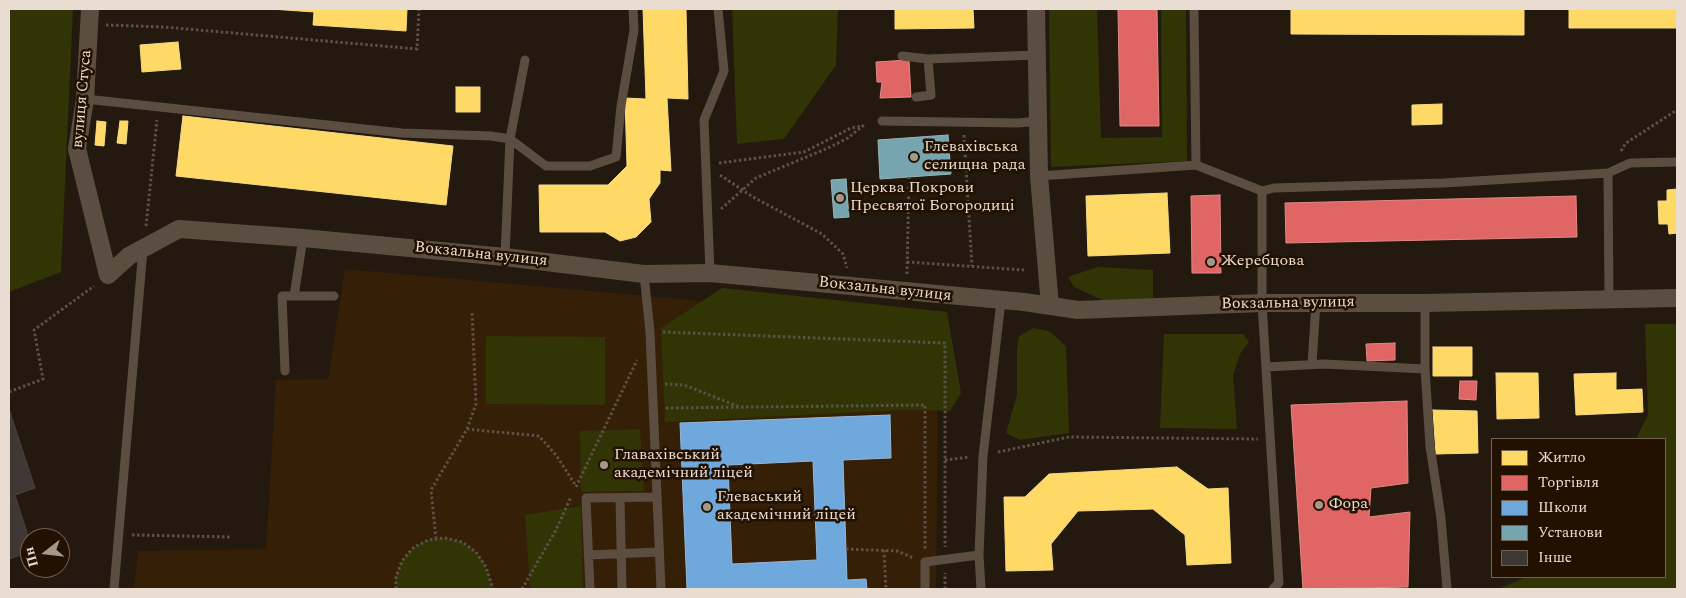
<!DOCTYPE html>
<meta charset="utf-8">
<style>
body{margin:0}
#map{position:relative;width:1686px;height:598px;overflow:hidden;background:#23190e;font-family:Spectral,serif}
canvas{display:block}
.frame{position:absolute;inset:0;border:10px solid #e9dcd0;pointer-events:none}
.legend{position:absolute;left:1491px;top:438px;width:175px;height:140px;box-sizing:border-box;background:#221000;border:1px solid #726253;margin:0;padding:6px 9px;list-style:none;font-size:15px;color:#e9dcd0}
.legend li{display:flex;align-items:center;gap:10px;height:25px}
.legend b{width:25px;border:1px solid #726253}
.north{position:absolute;left:20px;top:528px;width:50px;height:50px;box-sizing:border-box;background:#221000;border:1px solid #726253;border-radius:50%;rotate:254deg;font-size:14px;font-weight:700;line-height:20px;text-align:center;color:#e9dcd0}
.north::after{content:'';display:block;margin:auto;width:18px;height:22px;background:#a4988c;clip-path:polygon(50% 0,100% 100%,50% 72%,0 100%)}
</style>
<div id="map">
<canvas width="1686" height="598"></canvas>
<div class="frame"></div>
<ul class="legend">
<li><b style="height:14px;background:#ffd966"></b>Житло</li>
<li><b style="height:14px;background:#e06666"></b>Торгівля</li>
<li><b style="height:14px;background:#6fa8dc"></b>Школи</li>
<li><b style="height:14px;background:#76a5af"></b>Установи</li>
<li><b style="height:14px;background:#3f3734"></b>Інше</li>
</ul>
<div class="north">Пн</div>
</div>
<script>
const g = document.querySelector('canvas').getContext('2d');
g.lineJoin = 'round';
function fillPath(path, color) { g.fillStyle = color; g.fill(path, 'evenodd'); }
const toPath = rows => new Path2D(rows.map(r => 'M' + r).join(''));
function stroke(path, color, width, dash) { g.strokeStyle = color; g.lineWidth = width; g.lineCap = dash ? 'butt' : 'round'; g.setLineDash(dash || []); g.stroke(path); }
function write(font, color, halo, rows, align = 'center') {
  g.font = font + ' Spectral,serif'; g.lineWidth = 5; g.setLineDash([]); g.textBaseline = 'middle'; g.strokeStyle = halo; g.fillStyle = color; for (const [text, x, y, turn = 0] of rows) {
    g.save(); g.translate(x, y); g.rotate((+turn || 0) * Math.PI / 180); g.textAlign = isNaN(turn) ? turn : align; if (halo) g.strokeText(text, 0, 0); g.fillText(text, 0, 0); g.restore();
  }
}
const built = toPath([
 [345,269,949,323,938,366,936,589,134,589,138,551,266,549,276,380,328,379]
]);
const green = toPath([
 [9,9,73,9,61,272,9,292],
 [732,9,838,9,836,65,784,139,737,144],
 [1049,9,1097,9,1101,138,1162,137,1161,9,1186,9,1187,161,1051,167],
 [1097,267,1153,270,1153,300,1104,301,1074,287,1068,277],
 [722,288,947,312,961,393,950,411,904,410,665,422,661,328],
 [1645,324,1677,324,1677,589,1498,589,1526,577,1665,577,1665,439,1636,439,1648,415],
 [1033,328,1049,331,1066,346,1069,433,1020,440,1006,433,1017,395,1017,349,1019,336],
 [1164,334,1243,334,1249,342,1240,354,1233,376,1237,429,1160,428],
 [486,336,605,337,605,405,486,404],
 [640,429,644,491,581,492,580,431],
 [581,506,583,589,530,589,525,515],
 [445,538,462,542,476,552,486,567,493,589,396,589,396,577,402,561,413,548,428,540]
]);
const homes = toPath([
 [271,9,407,9,406,31,313,25,314,12,271,9],
 [643,9,686,9,688,99,667,98,671,171,660,170,660,183,649,199,651,222,636,237,620,241,605,232,540,232,539,185,608,185,627,166,625,98,646,99,643,9],
 [895,9,973,9,974,28,895,29,895,9],
 [1291,9,1524,9,1524,35,1291,34,1291,9],
 [1569,9,1677,9,1677,28,1569,28,1569,9],
 [178,42,181,69,142,72,140,45,178,42],
 [456,87,480,87,480,112,456,112,456,87],
 [1442,104,1442,124,1412,125,1412,105,1442,104],
 [183,116,453,146,446,205,176,176,183,116],
 [97,121,106,122,104,146,95,145,97,121],
 [120,121,128,121,126,144,117,143,120,121],
 [1677,189,1677,233,1669,234,1668,224,1659,224,1658,201,1667,201,1667,190,1677,189],
 [1167,193,1170,253,1088,256,1086,196,1167,193],
 [1433,347,1472,347,1472,376,1433,376,1433,347],
 [1496,373,1538,373,1539,418,1497,419,1496,373],
 [1616,373,1616,390,1642,389,1643,412,1576,415,1574,374,1616,373],
 [1433,410,1477,411,1478,453,1436,454,1433,410],
 [1177,467,1208,489,1228,488,1231,563,1187,565,1185,535,1153,509,1078,511,1051,544,1053,570,1006,571,1004,497,1025,497,1049,474,1177,467]
]);
const shops = toPath([
 [1118,9,1157,9,1159,126,1120,126,1118,9],
 [909,60,911,97,880,98,882,82,877,82,876,62,909,60],
 [1220,195,1221,273,1192,273,1191,196,1220,195],
 [1576,196,1577,237,1286,243,1285,203,1576,196],
 [1395,343,1395,360,1367,361,1366,344,1395,343],
 [1460,381,1477,381,1476,400,1459,399,1460,381],
 [1407,401,1408,483,1371,488,1369,517,1410,512,1408,587,1303,589,1291,405,1407,401]
]);
const schools = toPath([
 [890,415,891,458,843,460,847,580,866,579,867,589,687,589,680,423,890,415],
 [813,461,817,560,732,564,728,465,813,461]
]);
const public = toPath([
 [948,135,951,174,880,179,878,140,948,135],
 [846,179,849,217,834,218,831,180,846,179]
]);
const building = toPath([
 [9,409,35,488,15,495,30,542,30,552,9,559,9,409]
]);
const path = toPath([
 [106,25,164,27,417,49,419,9],
 [964,135,972,266],
 [1621,151,1626,143,1677,110],
 [719,163,804,152,851,128,861,126],
 [720,175,753,197,822,234,843,254,847,268],
 [721,209,756,178,828,148,848,138,864,125],
 [146,226,157,120],
 [907,262,1024,270],
 [907,274,909,177],
 [663,332,945,343,945,547],
 [665,384,684,385,740,407],
 [9,392,43,379,34,330,94,286],
 [666,408,925,405,925,549],
 [467,429,476,404,472,311],
 [998,452,1069,437,1258,439],
 [945,460,970,457],
 [576,487,637,360],
 [132,535,231,537],
 [436,539,431,490,467,429,539,436,556,455,576,486],
 [846,549,897,551,914,558],
 [884,550,886,589],
 [396,589,396,577,402,561,413,548,428,540,445,538,462,542,476,552,486,567,493,589],
 [522,589,556,530,571,497],
 [945,589,945,573]
]);
const service = toPath([
 [902,56,928,59],
 [916,97,931,95,928,59,1037,55],
 [85,99,402,133,491,136,510,139,546,166,590,166,616,157,621,106,634,30,633,9],
 [882,121,1018,123,1038,121],
 [1196,165,1262,191,1274,188,1443,183,1608,173],
 [1039,176,1196,165,1194,9],
 [1262,191,1262,303,1279,583,1273,589],
 [505,257,510,139,525,60],
 [710,273,704,120,724,71,718,9],
 [644,274,650,332,661,589],
 [294,296,334,296],
 [1609,299,1608,173,1630,163,1677,162],
 [1425,303,1425,369,1430,446,1441,518,1447,589],
 [1312,364,1316,303],
 [1266,367,1324,364,1425,369],
 [285,371,282,296,294,296,303,238],
 [620,498,622,589],
 [588,555,659,552],
 [114,589,143,249],
 [590,589,586,498,657,497],
 [925,589,925,562,979,555],
 [981,589,979,555,983,456,1001,301]
]);
const minor = toPath([
 [90,9,85,99,77,149,108,275,129,256,179,229,303,238,505,257,644,274,710,273,1024,302,1078,310,1262,303,1425,303,1677,298],
 [1036,9,1039,176,1050,306]
]);
const markers = [
 [914,157,5,"#a4988c"],
 [840,198,5,"#a4988c"],
 [1211,262,5,"#a4988c"],
 [604,465,5,"#a4988c"],
 [1319,505,5,"#a4988c"],
 [707,507,5,"#a4988c"]
];
const streetNames = [
 ["вулиця Стуса",83,99,-85],
 ["Вокзальна вулиця",481,255,6],
 ["Вокзальна вулиця",885,290,6],
 ["Вокзальна вулиця",1288,304,-1]
];
const poiNames = [
 ["Глевахівська",924,148],
 ["селищна рада",924,166],
 ["Церква Покрови",850,189],
 ["Пресвятої Богородиці",850,207],
 ["Жеребцова",1221,262],
 ["Главахівський",614,456],
 ["академічний ліцей",614,474],
 ["Глеваський",717,498],
 ["академічний ліцей",717,516],
 ["Фора",1329,505]
];
fillPath(built, '#351f06');
fillPath(green, '#313404');
fillPath(homes, '#ffd966');
stroke(homes, '#f8da86', 1);
fillPath(shops, '#e06666');
stroke(shops, '#e38986', 1);
fillPath(schools, '#6fa8dc');
stroke(schools, '#94b8d8', 1);
fillPath(public, '#76a5af');
stroke(public, '#98b6b9', 1);
fillPath(building, '#3f3734');
stroke(building, '#494040', 1);
stroke(path, '#5c5146', 3, [2.5, 2.5]);
stroke(service, '#5b4e41', 9);
stroke(minor, '#5b4e41', 18);
for (const [x, y, r, color] of markers) { const dot = new Path2D(); dot.arc(x, y, r, 0, 2 * Math.PI); g.fillStyle = color; g.fill(dot); stroke(dot, '#221000', 2); }
write('16px', '#e9dcd0', '#221000', streetNames);
write('16px', '#e9dcd0', '#221000', poiNames, 'left');
</script>
